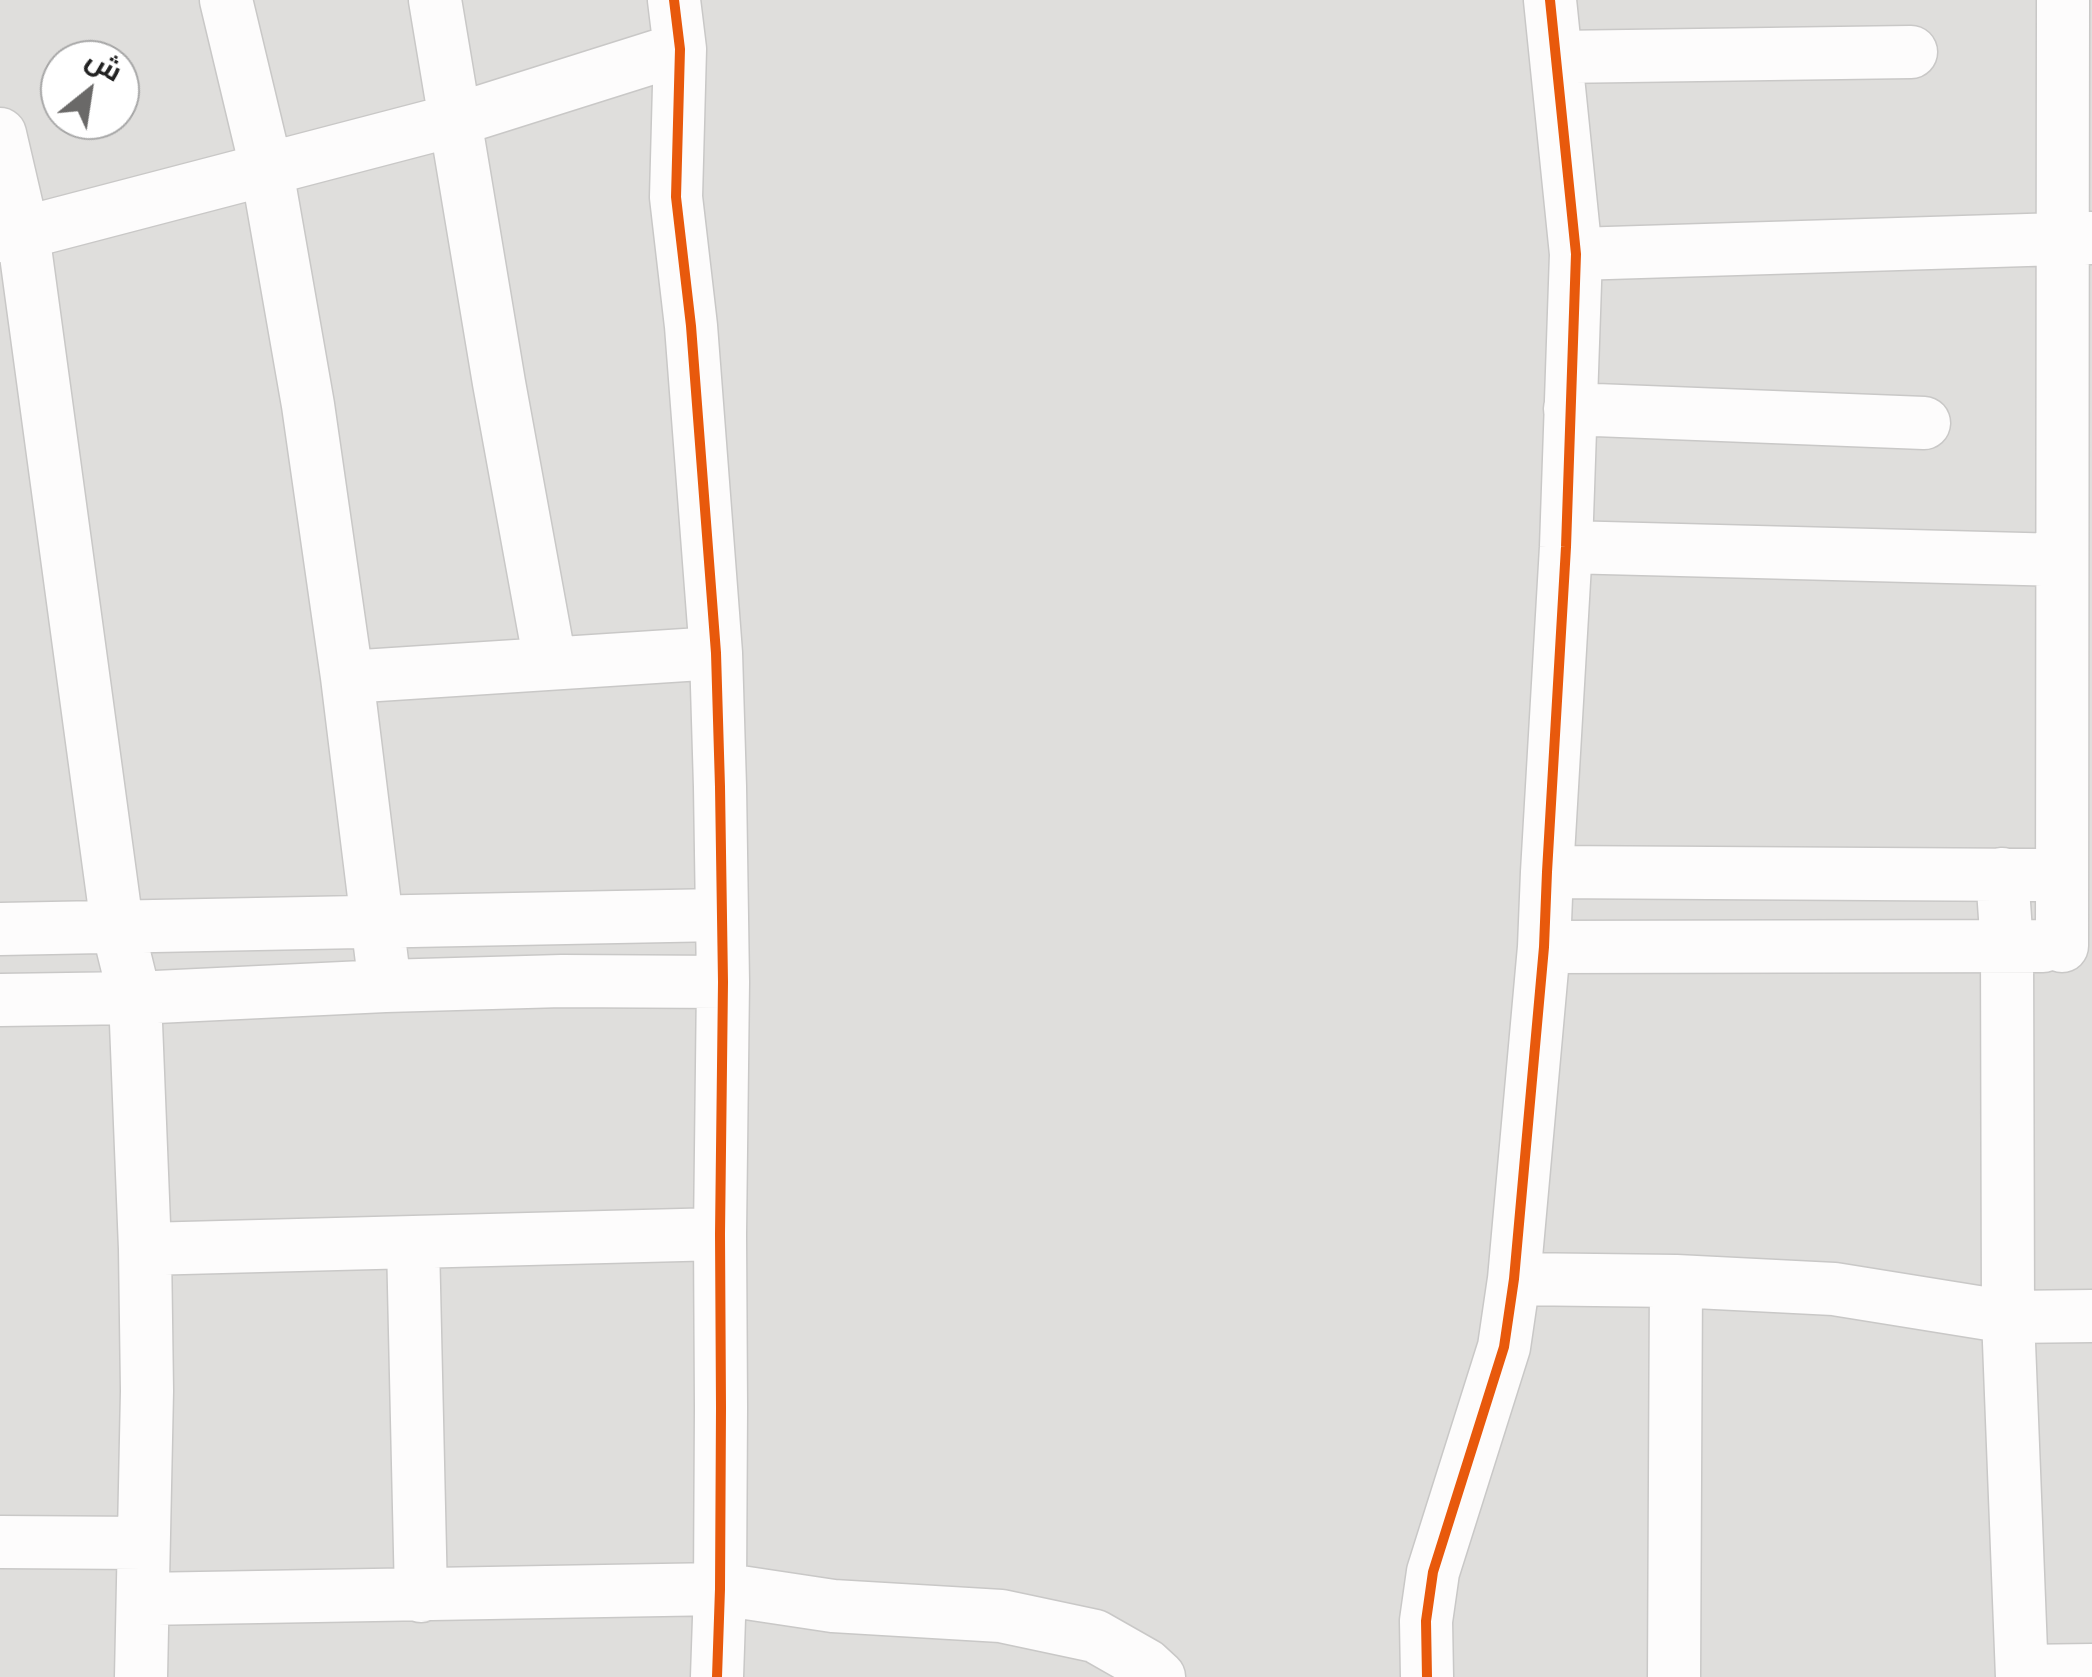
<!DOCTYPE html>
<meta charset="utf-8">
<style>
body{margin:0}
#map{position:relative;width:2092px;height:1677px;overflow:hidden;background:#f0eeeb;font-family:Helvetica,Cairo,sans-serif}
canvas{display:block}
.north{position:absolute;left:40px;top:40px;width:100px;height:100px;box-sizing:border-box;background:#fff;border:2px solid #a7a7a7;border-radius:50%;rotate:30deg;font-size:28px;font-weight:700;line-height:40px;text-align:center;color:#222}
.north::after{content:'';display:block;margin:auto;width:35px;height:45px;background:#6a6968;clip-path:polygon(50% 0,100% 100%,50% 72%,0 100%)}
</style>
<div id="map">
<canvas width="2092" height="1677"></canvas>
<div class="north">ش</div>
</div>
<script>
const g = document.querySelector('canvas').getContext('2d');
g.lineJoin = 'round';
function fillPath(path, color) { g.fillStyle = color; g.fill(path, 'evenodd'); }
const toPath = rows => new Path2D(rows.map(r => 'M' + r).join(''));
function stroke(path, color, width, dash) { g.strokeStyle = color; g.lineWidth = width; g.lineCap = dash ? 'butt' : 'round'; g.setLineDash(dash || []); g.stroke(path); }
const residential = toPath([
 [0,0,2092,0,2092,1677,0,1677],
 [60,60,120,60,120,120,60,120]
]);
const minor = toPath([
 [226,0,267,171,308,405,347,677,385,986],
 [435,0,499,383,550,662],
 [674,0,680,49,676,197,691,326,716,653,720,787,723,982,720,1234,721,1408,720,1589,717,1677],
 [1557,57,1911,52],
 [0,134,23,233,117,925,135,998,145,1249,147,1391,141,1677],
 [0,236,23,233,455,120,680,49],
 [1576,254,2092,238],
 [1570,409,1924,423],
 [1566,547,2062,560],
 [347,677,716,653],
 [1547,872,2036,875],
 [2002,874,2007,947,2008,1317,2022,1677],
 [0,929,720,915],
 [2062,946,2063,0],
 [1544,947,2043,946],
 [0,1000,135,998,385,986,562,981,723,982],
 [413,1243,421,1596],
 [145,1249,720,1234],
 [1514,1279,1676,1281,1834,1289,2008,1317,2092,1316],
 [0,1542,143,1543],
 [143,1599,720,1589,833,1606,1001,1616,1095,1636,1146,1665,1159,1677],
 [2022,1671,2092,1670],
 [1427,1677,1426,1621,1433,1572,1504,1347,1514,1279,1544,947,1547,872,1566,547,1576,254,1550,0],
 [1674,1677,1676,1281]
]);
const cycleway = toPath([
 [674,0,680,49,676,197,691,326,716,653,720,787,723,982,720,1234,721,1408,720,1589,717,1677],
 [1427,1677,1426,1621,1433,1572,1504,1347,1514,1279,1544,947,1547,872,1566,547,1576,254,1550,0]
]);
fillPath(residential, '#dfdedc');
stroke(minor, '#c9c8c7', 55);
stroke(minor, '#fdfcfc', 52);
stroke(cycleway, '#e8590c', 10);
</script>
